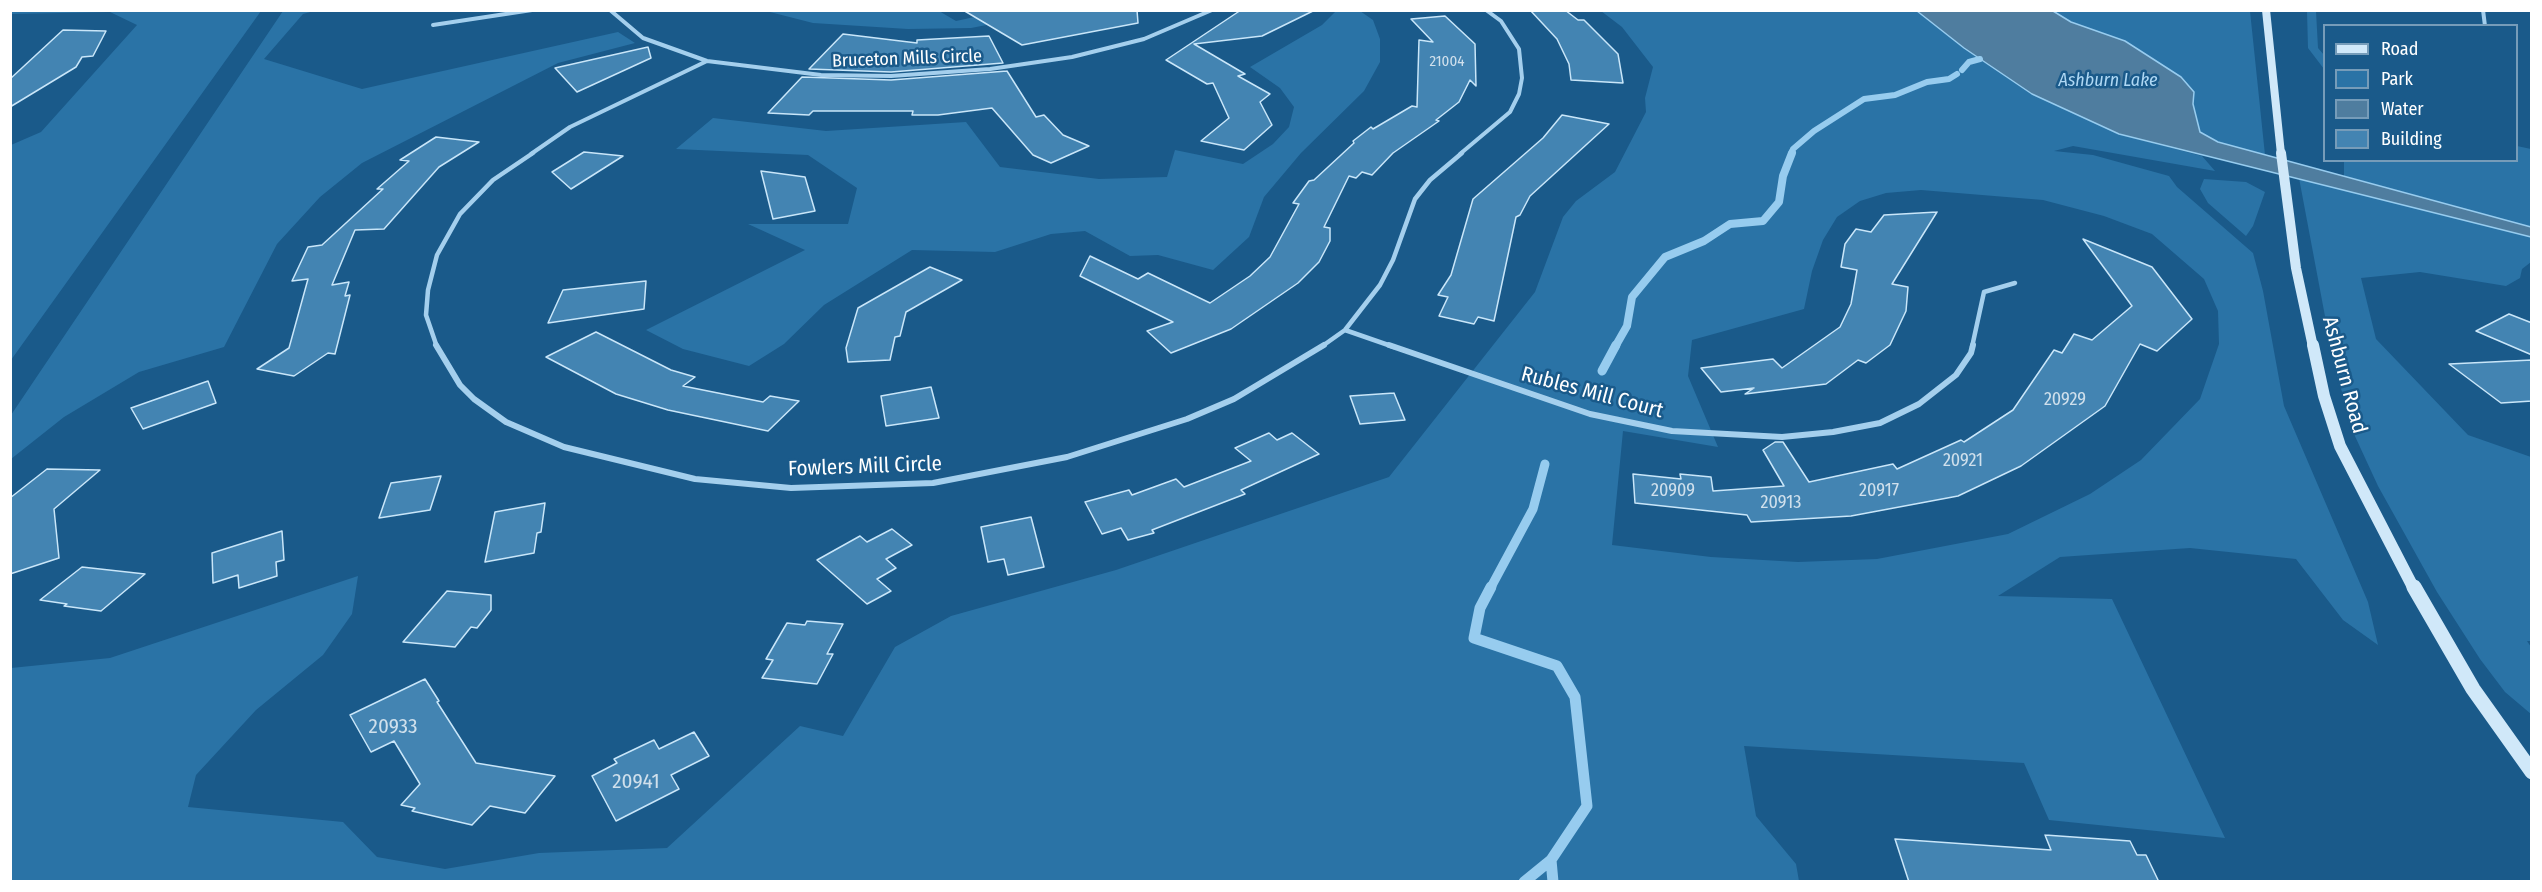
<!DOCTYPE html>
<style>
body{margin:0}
#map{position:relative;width:2542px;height:892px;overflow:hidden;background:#1a5a8a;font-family:"Fira Sans Condensed",sans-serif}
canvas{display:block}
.frame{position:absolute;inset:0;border:12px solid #fff;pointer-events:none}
.legend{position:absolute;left:2323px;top:24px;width:195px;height:138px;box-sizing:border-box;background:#1a5a8a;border:2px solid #769cb9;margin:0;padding:8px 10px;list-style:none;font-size:18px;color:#fff}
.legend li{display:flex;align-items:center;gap:12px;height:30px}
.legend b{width:30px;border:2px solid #769cb9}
</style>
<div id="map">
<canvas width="2542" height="892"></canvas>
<div class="frame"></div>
<ul class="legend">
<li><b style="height:8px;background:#d0e8f9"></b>Road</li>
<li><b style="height:16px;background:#2a73a6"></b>Park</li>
<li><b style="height:16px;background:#4f7d9f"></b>Water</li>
<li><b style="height:16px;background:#4384b2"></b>Building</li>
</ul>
</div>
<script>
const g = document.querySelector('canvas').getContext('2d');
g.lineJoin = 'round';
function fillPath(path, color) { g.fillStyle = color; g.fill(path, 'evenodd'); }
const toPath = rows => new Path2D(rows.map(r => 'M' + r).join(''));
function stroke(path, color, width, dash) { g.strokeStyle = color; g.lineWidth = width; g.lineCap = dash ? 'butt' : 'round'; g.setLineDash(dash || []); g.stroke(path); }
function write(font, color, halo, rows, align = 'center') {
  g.font = font + ' "Fira Sans Condensed",sans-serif'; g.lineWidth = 5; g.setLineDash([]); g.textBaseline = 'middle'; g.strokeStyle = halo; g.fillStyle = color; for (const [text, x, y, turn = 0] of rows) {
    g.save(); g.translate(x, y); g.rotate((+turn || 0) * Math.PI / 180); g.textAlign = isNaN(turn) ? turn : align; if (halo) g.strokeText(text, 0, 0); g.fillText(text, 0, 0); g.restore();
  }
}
const green = toPath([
 [11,10,261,11,11,360,11,145,41,132,137,25,110,12,11,14],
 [1748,10,1917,11,1964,48,2032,94,2119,134,2202,156,2215,171,2073,146,2054,151,2093,155,2169,176,2177,187,2253,253,2263,291,2284,406,2368,602,2378,645,2343,620,2296,559,2190,548,2060,557,1998,596,2112,599,2225,838,2049,820,2024,763,1744,746,1756,816,1796,864,1799,881,11,882,11,668,110,658,358,576,352,614,323,655,256,710,196,775,188,807,343,822,377,857,445,869,539,853,667,848,800,726,843,736,895,647,951,616,1116,570,1389,477,1535,292,1563,217,1576,201,1615,172,1646,112,1645,98,1653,67,1622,27,1601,11],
 [1921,190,2043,200,2104,216,2152,234,2204,279,2218,311,2219,344,2200,399,2141,460,2090,494,2008,534,1877,559,1798,562,1711,557,1612,545,1623,431,1718,447,1688,376,1692,340,1804,309,1812,271,1823,240,1837,217,1860,201,1886,193],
 [283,11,314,11,303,14,264,59,362,89,618,32,635,43,558,63,362,163,320,197,277,244,224,347,139,372,64,417,11,459,11,415],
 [766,11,939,11,956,21,1002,11,1044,14,971,28,908,29,813,23],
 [1336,11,1360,11,1373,20,1380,39,1380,62,1364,91,1301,153,1264,197,1249,237,1213,270,1158,255,1130,256,1085,231,1051,234,995,252,912,250,824,305,784,344,749,366,683,349,646,330,805,250,748,224,848,224,857,188,808,155,676,149,713,118,826,131,966,122,1000,167,1099,179,1167,177,1175,150,1243,164,1273,144,1289,127,1294,107,1280,88,1250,67,1322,25],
 [2053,11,2250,11,2265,155,2218,142,2200,132,2193,104,2194,92,2125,41,2071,22],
 [2307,11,2316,11,2318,48,2324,55,2324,69,2308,48],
 [2517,146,2531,149,2531,227,2344,176,2344,161,2516,160],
 [2299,178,2531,237,2531,262,2522,269,2520,278,2506,286,2420,272,2361,278,2376,339,2468,435,2531,457,2532,641,2527,641,2531,647,2531,714,2505,692,2480,659,2437,592,2378,486,2354,434,2334,364],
 [2204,179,2246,182,2265,192,2253,226,2246,236,2208,203,2200,189]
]);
const water = toPath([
 [1917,11,2053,11,2071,22,2125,41,2181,77,2194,92,2193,104,2200,132,2218,142,2531,227,2531,237,2119,134,2032,94,1964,48,1917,11]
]);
const streamFar3 = toPath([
 [1962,70,1969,62,1980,59],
 [1791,154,1793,149,1814,131,1864,99,1895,95,1927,82,1949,79,1957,74]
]);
const streamFar2 = toPath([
 [1615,347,1627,326,1632,297,1665,257,1704,241,1730,224,1763,221,1779,202,1783,176,1792,153]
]);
const streamFar1 = toPath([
 [1602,371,1616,345],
 [1490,589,1533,509,1545,464]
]);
const stream = toPath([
 [1491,587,1480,608,1474,638,1557,666,1575,697,1587,806,1551,860,1524,882],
 [1551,860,1553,882]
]);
const building = toPath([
 [963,10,1137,10,1138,23,1022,45,963,10],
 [1241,10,1315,10,1262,36,1194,44,1245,74,1238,76,1270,94,1260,102,1272,125,1244,150,1201,141,1229,118,1213,83,1207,84,1166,60,1241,10],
 [1530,10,1565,10,1578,20,1584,20,1618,54,1623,83,1571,80,1569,64,1557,39,1530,10],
 [1445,16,1475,44,1476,86,1470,80,1459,102,1436,120,1439,121,1393,153,1372,175,1362,172,1356,178,1349,176,1324,227,1330,228,1330,241,1319,262,1298,283,1231,329,1171,353,1147,331,1173,322,1080,276,1090,256,1138,279,1148,273,1210,303,1250,276,1270,257,1299,204,1293,203,1309,181,1314,180,1354,143,1353,141,1371,127,1373,129,1412,106,1417,107,1419,40,1433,42,1411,19,1445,16],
 [63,30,106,31,93,56,82,57,76,67,10,107,10,79,63,30],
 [843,34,917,43,917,40,989,36,1003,63,891,72,809,69,843,34],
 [648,47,651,58,577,92,555,68,648,47],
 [1007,71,1036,117,1044,115,1063,135,1089,146,1051,163,1033,155,992,108,938,115,912,115,913,111,813,111,809,115,768,113,802,77,891,80,1007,71],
 [1562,115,1609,124,1530,196,1520,215,1516,217,1494,321,1478,317,1474,324,1439,316,1448,297,1438,295,1451,275,1473,199,1543,138,1562,115],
 [436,137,479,142,439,167,384,229,355,230,332,285,349,282,345,296,350,295,335,354,328,353,294,376,257,369,289,348,308,279,292,281,308,247,322,245,383,189,377,189,409,161,400,160,436,137],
 [584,152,623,156,571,189,552,172,584,152],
 [761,171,805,177,815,211,773,219,761,171],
 [1937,212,1892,284,1908,287,1906,311,1890,345,1866,363,1858,360,1826,384,1745,394,1754,388,1721,392,1701,368,1773,359,1782,368,1840,327,1851,304,1857,270,1841,267,1845,244,1856,229,1871,232,1884,215,1937,212],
 [2083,239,2152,267,2192,319,2157,351,2140,344,2105,406,2021,466,1958,496,1851,516,1751,522,1747,515,1635,503,1633,474,1681,479,1680,474,1711,477,1713,491,1784,486,1763,450,1775,442,1783,442,1809,482,1893,464,1897,469,1961,440,1964,442,2013,410,2054,350,2062,353,2074,334,2092,340,2132,306,2083,239],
 [930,267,962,280,906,312,900,336,895,337,890,360,848,362,846,348,858,308,930,267],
 [646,281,644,309,548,323,563,290,646,281],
 [2509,314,2532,323,2532,355,2476,331,2509,314],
 [596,332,671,370,695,377,683,386,763,402,770,396,799,401,768,431,668,410,616,394,546,357,596,332],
 [2532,360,2532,401,2501,403,2449,364,2532,360],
 [208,381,216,403,143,429,131,408,208,381],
 [931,387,939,418,886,426,881,396,931,387],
 [1394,393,1405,420,1360,424,1350,396,1394,393],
 [1269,433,1277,440,1292,433,1319,454,1241,490,1245,494,1152,530,1154,533,1128,540,1121,528,1102,534,1085,502,1129,490,1132,495,1176,479,1184,487,1251,461,1235,448,1269,433],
 [47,469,100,470,54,509,59,558,10,574,10,498,47,469],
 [441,476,430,510,379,518,391,483,441,476],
 [545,503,541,532,537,533,534,553,485,562,495,512,545,503],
 [1031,517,1044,567,1008,575,1004,559,988,562,981,527,1031,517],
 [892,529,912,545,886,559,896,568,877,579,891,591,867,604,817,560,860,536,867,542,892,529],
 [282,531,284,560,276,562,277,576,239,588,238,575,213,583,212,553,282,531],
 [82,567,145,574,101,611,64,606,67,604,40,600,82,567],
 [447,591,491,595,491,610,477,628,471,627,455,647,403,642,447,591],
 [807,621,843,624,827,654,833,654,817,684,762,678,773,660,766,659,787,623,805,625,807,621],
 [425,679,439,701,437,702,476,763,555,776,525,813,490,806,472,825,412,811,415,808,401,805,420,784,394,741,371,752,350,715,425,679],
 [694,732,709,756,671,775,679,789,616,821,592,776,617,763,614,759,654,740,659,749,694,732],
 [2045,835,2130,841,2137,855,2146,855,2159,882,1909,882,1895,839,2051,850,2045,835]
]);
const minorFar2 = toPath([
 [610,10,643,38,707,61,821,75,891,76,990,69,1072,57,1144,39,1212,10],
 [2483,10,2485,26],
 [433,25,532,10],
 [531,154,570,127,707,61],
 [1460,154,1510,112,1519,94,1522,78,1519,49,1501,21,1486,10]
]);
const minorFar1 = toPath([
 [1345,330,1394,347],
 [437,347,426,315,428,290,437,255,460,214,493,180,533,153],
 [1321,347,1345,330,1380,285,1393,260,1415,199,1430,180,1462,153],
 [1972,347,1984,292,2015,283]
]);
const minor = toPath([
 [436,345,460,385,474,399,506,422,564,447,695,479,791,488,933,483,1067,457,1187,419,1234,399,1324,345],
 [1389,345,1590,414,1672,431,1782,437,1833,432,1880,423,1919,404,1956,375,1971,353,1973,345]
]);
const secondaryFar3 = toPath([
 [2266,10,2281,154]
]);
const secondaryFar2 = toPath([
 [2281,153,2296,268,2313,347]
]);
const secondaryFar1 = toPath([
 [2313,345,2324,396,2340,446,2414,589]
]);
const secondary = toPath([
 [2414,587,2473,689,2532,772]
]);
const farNumbernames = [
 ["21004",1447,62]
];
const farStreetnames = [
 ["Bruceton Mills Circle",907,59,-2]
];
const farWaternames = [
 ["Ashburn Lake",2108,81]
];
const numberNames = [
 ["20929",2065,400],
 ["20921",1963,461],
 ["20909",1673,491],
 ["20917",1879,491],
 ["20913",1781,503]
];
const streetNames = [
 ["Ashburn Road",2344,375,75],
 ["Rubles Mill Court",1592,393,15],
 ["Fowlers Mill Circle",865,467,-2]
];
const nearNumbernames = [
 ["20933",393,727],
 ["20941",636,782]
];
fillPath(green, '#2a73a6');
fillPath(water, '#4f7d9f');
stroke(water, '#97ccef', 1.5);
stroke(streamFar3, '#97ccef', 6);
stroke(streamFar2, '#97ccef', 8);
stroke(streamFar1, '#97ccef', 9);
stroke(stream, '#97ccef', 11);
fillPath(building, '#4384b2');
stroke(building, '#c9e6f9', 1.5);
stroke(minorFar2, '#a4cfed', 4);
stroke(minorFar1, '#a4cfed', 4.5);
stroke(minor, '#a4cfed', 6);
stroke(secondaryFar3, '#d0e8f9', 8);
stroke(secondaryFar2, '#d0e8f9', 10);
stroke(secondaryFar1, '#d0e8f9', 12);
stroke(secondary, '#d0e8f9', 15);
write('15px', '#d0e0ec', null, farNumbernames);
write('18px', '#fff', '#1a5a8a', farStreetnames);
write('italic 18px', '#afd8f4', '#1a5a8a', farWaternames);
write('18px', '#d0e0ec', null, numberNames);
write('21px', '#fff', '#1a5a8a', streetNames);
write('21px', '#d0e0ec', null, nearNumbernames);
</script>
